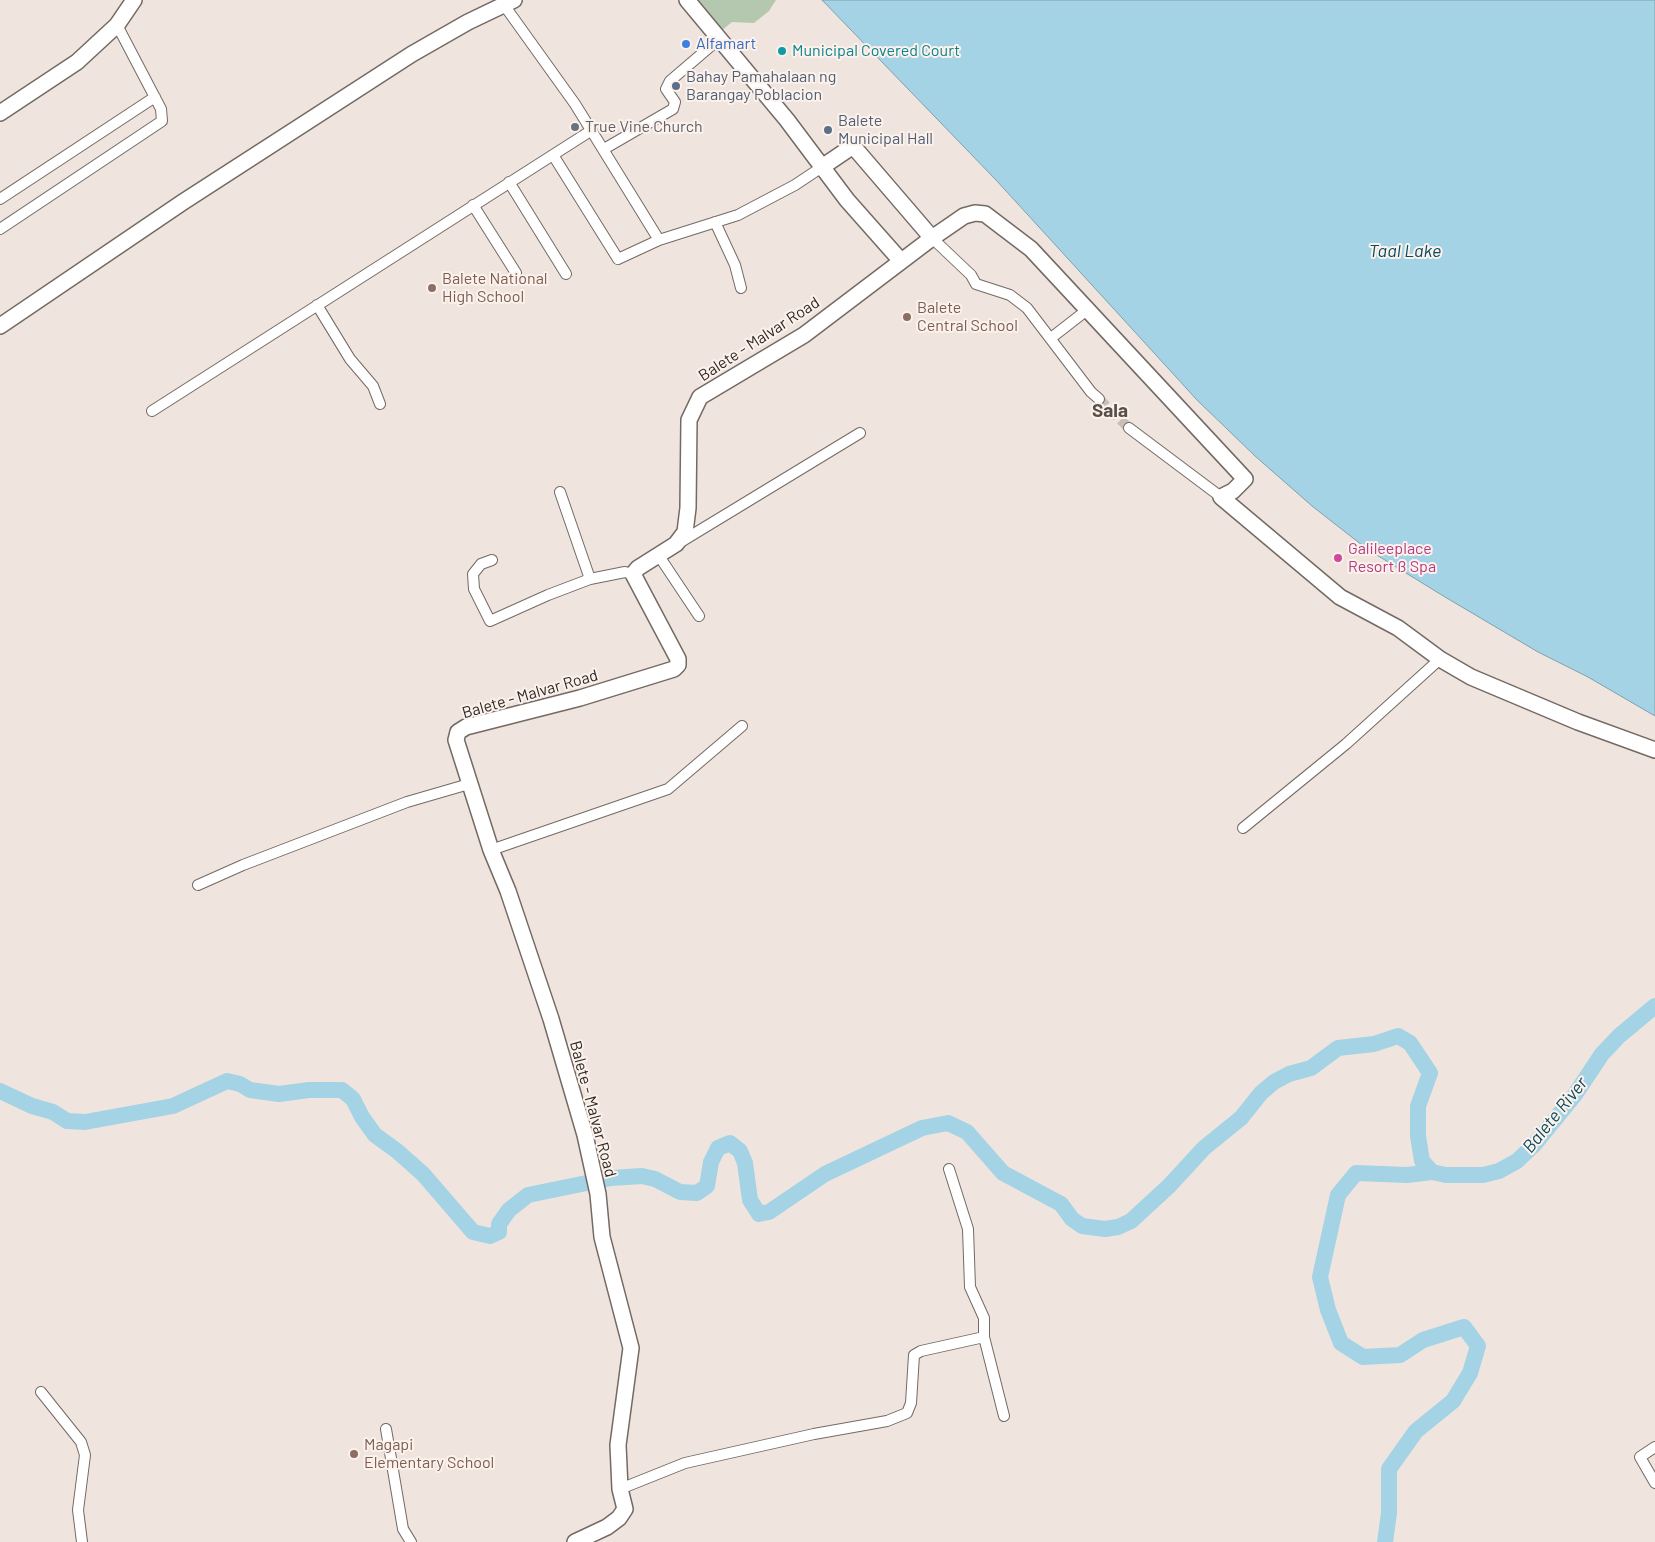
<!DOCTYPE html>
<meta charset="utf-8">
<style>
body{margin:0}
canvas{display:block;background:#f0e5de}
</style>
<canvas width="1655" height="1542"></canvas>
<script>
const g = document.querySelector('canvas').getContext('2d');
g.lineJoin = 'round';
function fillPath(path, color) { g.fillStyle = color; g.fill(path, 'evenodd'); }
const toPath = rows => new Path2D(rows.map(r => 'M' + r).join(''));
function stroke(path, color, width, dash) { g.strokeStyle = color; g.lineWidth = width; g.lineCap = dash ? 'butt' : 'round'; g.setLineDash(dash || []); g.stroke(path); }
function write(font, color, halo, rows, align = 'center') {
  g.font = font + ' Barlow,sans-serif'; g.lineWidth = 4; g.setLineDash([]); g.textBaseline = 'middle'; g.strokeStyle = halo; g.fillStyle = color; for (const [text, x, y, turn = 0] of rows) {
    g.save(); g.translate(x, y); g.rotate((+turn || 0) * Math.PI / 180); g.textAlign = isNaN(turn) ? turn : align; if (halo) g.strokeText(text, 0, 0); g.fillText(text, 0, 0); g.restore();
  }
}
const green = toPath([
 [695,0,776,0,769,11,754,23,732,22,721,31]
]);
const water = toPath([
 [822,0,1655,0,1655,716,1588,677,1538,652,1445,597,1367,549,1312,506,1255,456,1197,400,996,180,822,0]
]);
const river = toPath([
 [0,1091,32,1106,53,1112,67,1121,85,1122,173,1106,227,1081,240,1084,250,1090,279,1094,309,1090,342,1090,353,1099,362,1117,375,1135,397,1151,423,1174,473,1232,490,1236,499,1232,499,1224,509,1210,528,1195,611,1178,642,1176,655,1179,680,1192,697,1193,707,1186,711,1162,718,1148,730,1143,740,1151,745,1163,750,1200,759,1214,769,1212,825,1174,922,1128,948,1123,967,1132,1003,1173,1061,1204,1072,1219,1082,1226,1105,1229,1118,1227,1131,1221,1169,1186,1204,1148,1241,1118,1261,1093,1274,1082,1289,1074,1311,1068,1338,1048,1374,1044,1398,1036,1410,1043,1430,1073,1418,1106,1418,1136,1422,1161,1432,1172],
 [1385,1542,1389,1513,1389,1469,1416,1431,1453,1401,1470,1373,1478,1346,1464,1327,1423,1340,1400,1355,1363,1357,1341,1343,1328,1310,1320,1277,1338,1195,1356,1173,1407,1175,1432,1172,1446,1175,1483,1175,1499,1171,1517,1161,1534,1145,1574,1096,1602,1054,1619,1036,1655,1006]
]);
const streetTunnel = toPath([
 [1099,399,1129,428]
]);
const street = toPath([
 [504,5,575,104,659,240],
 [604,149,673,109,675,102,666,89,670,81,719,39],
 [553,155,618,259,659,240,738,215,795,185,822,167],
 [509,182,566,274],
 [0,199,155,97],
 [473,205,516,273],
 [715,222,735,265,741,288],
 [0,229,162,121,161,109,117,25],
 [932,238,971,275,976,284,1010,295,1027,308,1091,392,1099,399],
 [317,305,350,359,373,386,380,404],
 [1051,338,1087,310],
 [152,411,592,130],
 [1129,428,1221,497],
 [560,492,590,579,625,572,633,574],
 [679,543,860,433],
 [659,556,699,616],
 [492,560,481,564,473,574,474,589,490,621,548,595,590,579],
 [1243,828,1346,744,1440,659],
 [491,850,668,789,742,726],
 [198,885,243,865,407,802,469,784],
 [984,1337,1004,1416],
 [41,1392,81,1442,85,1455,78,1510,82,1542],
 [386,1429,403,1529,411,1542],
 [1655,1447,1640,1457,1655,1483],
 [620,1489,685,1463,814,1434,887,1421,907,1413,911,1403,914,1355,921,1351,984,1337,984,1318,970,1287,968,1229,949,1169]
]);
const secondary = toPath([
 [687,0,787,120,847,200,901,261],
 [0,113,77,62,117,25,134,0],
 [822,167,853,146,932,238],
 [0,326,183,202,412,54,468,22,514,0],
 [575,1542,607,1527,619,1518,625,1509,620,1489,618,1445,631,1348,602,1237,598,1194,585,1135,551,1019,508,891,491,850,456,740,458,732,466,727,580,698,674,669,678,665,678,659,633,574,638,568,676,544,685,532,688,508,689,420,700,397,804,335,932,238,964,216,975,213,985,214,1031,249,1245,479,1233,491,1221,497,1340,597,1398,628,1440,659,1471,677,1578,722,1655,750]
]);
const markers = [
 [686,44,5,"#3f7fe0"],
 [782,51,5,"#0f9aa8"],
 [676,86,5,"#5c6f8a"],
 [575,127,5,"#6b7280"],
 [828,130,5,"#5c6f8a"],
 [432,288,5,"#8d6e63"],
 [907,317,5,"#8d6e63"],
 [1338,558,5,"#d1479c"],
 [354,1454,5,"#8d6e63"]
];
const shopNames = [
 ["Alfamart",696,44]
];
const cultureNames = [
 ["Municipal Covered Court",792,51]
];
const serviceNames = [
 ["Bahay Pamahalaan ng",686,77],
 ["Barangay Poblacion",686,95],
 ["Balete",838,121],
 ["Municipal Hall",838,139]
];
const worshipNames = [
 ["True Vine Church",585,127]
];
const educationNames = [
 ["Balete National",442,279],
 ["High School",442,297],
 ["Balete",917,308],
 ["Central School",917,326],
 ["Magapi",364,1445],
 ["Elementary School",364,1463]
];
const streetNames = [
 ["Balete - Malvar Road",759,339,-33],
 ["Balete - Malvar Road",530,694,-16],
 ["Balete - Malvar Road",593,1109,75]
];
const hotelNames = [
 ["Galileeplace",1348,549],
 ["Resort ß Spa",1348,567]
];
const waterNames = [
 ["Taal Lake",1405,251],
 ["Balete River",1555,1115,-51]
];
const quarterNames = [
 ["Sala",1110,411]
];
fillPath(green, '#b3c8ae');
fillPath(water, '#a4d3e6');
stroke(water, '#80a0ac', 1);
stroke(river, '#a4d3e6', 16);
stroke(streetTunnel, '#c9bfb9', 10, [10, 5]);
stroke(street, '#736a64', 12);
stroke(secondary, '#736a64', 18);
stroke(street, '#fff', 10);
stroke(secondary, '#fff', 15);
for (const [x, y, r, color] of markers) { const dot = new Path2D(); dot.arc(x, y, r, 0, 2 * Math.PI); g.fillStyle = color; g.fill(dot); stroke(dot, '#fdf2eb', 2); }
write('16px', '#366cbe', '#fdf2eb', shopNames, 'left');
write('16px', '#0d838f', '#fdf2eb', cultureNames, 'left');
write('16px', '#4e5e75', '#fdf2eb', serviceNames, 'left');
write('16px', '#5b616d', '#fdf2eb', worshipNames, 'left');
write('16px', '#785e54', '#fdf2eb', educationNames, 'left');
write('16px', '#2c2826', '#fdf2eb', streetNames);
write('16px', '#b23c85', '#fdf2eb', hotelNames, 'left');
write('italic 18px', '#084a5e', '#fdf2eb', waterNames);
write('bold 19px', '#574f49', '#fdf2eb', quarterNames);
</script>
